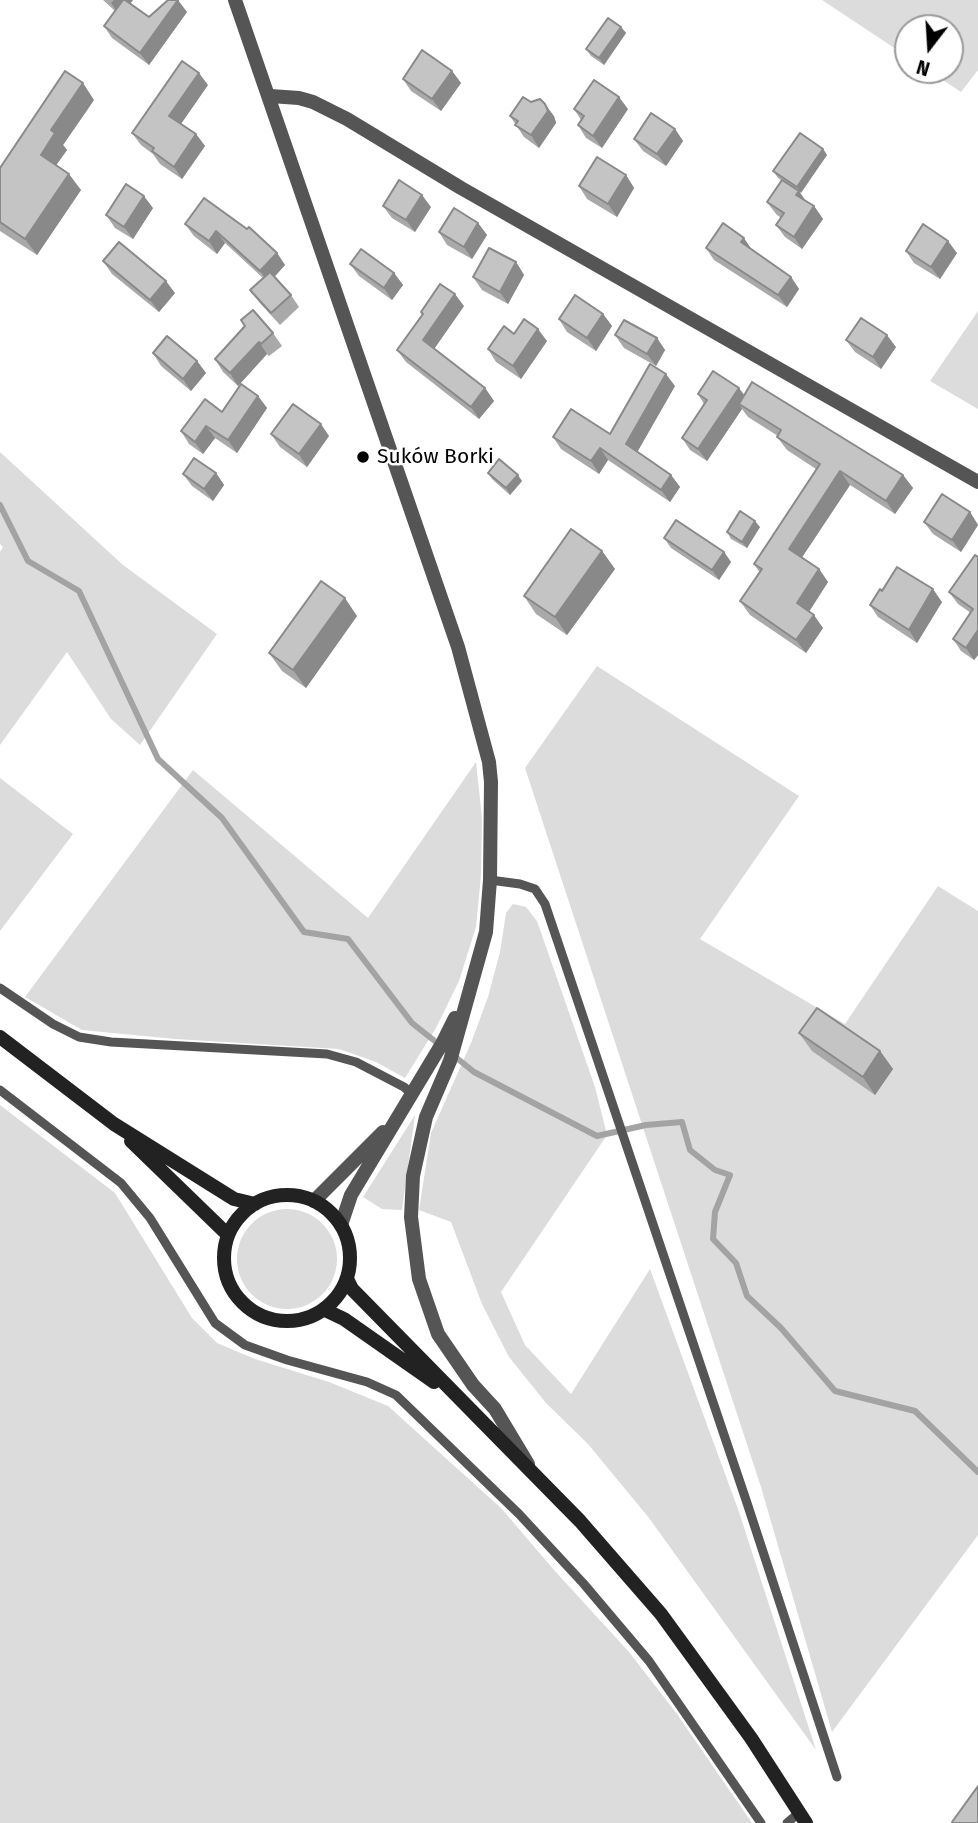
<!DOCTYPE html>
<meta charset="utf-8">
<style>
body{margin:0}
#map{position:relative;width:978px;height:1823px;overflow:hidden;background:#fff;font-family:"Fira Sans",sans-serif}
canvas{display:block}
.north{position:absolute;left:894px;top:14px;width:70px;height:70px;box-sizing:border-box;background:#fff;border:2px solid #999;border-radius:50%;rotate:197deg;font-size:19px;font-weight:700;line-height:28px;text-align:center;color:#000}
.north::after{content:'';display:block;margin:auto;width:24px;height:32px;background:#000;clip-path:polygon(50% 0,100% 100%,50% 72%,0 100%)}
</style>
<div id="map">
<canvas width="978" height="1823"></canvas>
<div class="north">N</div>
</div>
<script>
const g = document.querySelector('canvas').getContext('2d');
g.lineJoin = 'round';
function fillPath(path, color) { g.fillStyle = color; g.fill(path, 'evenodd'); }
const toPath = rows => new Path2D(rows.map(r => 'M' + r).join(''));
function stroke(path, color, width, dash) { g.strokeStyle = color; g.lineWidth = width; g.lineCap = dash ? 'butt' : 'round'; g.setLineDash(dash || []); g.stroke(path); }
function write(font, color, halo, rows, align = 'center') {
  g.font = font + ' "Fira Sans",sans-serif'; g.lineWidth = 5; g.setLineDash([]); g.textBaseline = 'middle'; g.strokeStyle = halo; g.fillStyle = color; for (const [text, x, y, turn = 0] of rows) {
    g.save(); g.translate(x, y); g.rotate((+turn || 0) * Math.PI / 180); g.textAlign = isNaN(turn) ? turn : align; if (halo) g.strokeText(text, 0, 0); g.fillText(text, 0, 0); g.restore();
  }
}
const green = toPath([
 [822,0,978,0,978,70,961,92,928,70,950,70,950,28,908,28,908,57],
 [978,311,978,409,930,381],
 [0,452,123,565,217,634,140,745,111,719,67,652,0,745,0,552,3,547,0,544],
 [597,666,799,796,700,939,845,1024,938,886,978,911,978,1535,832,1732,761,1487,525,768],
 [476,762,482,818,481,875,476,927,459,981,436,1028,405,1078,376,1062,339,1049,175,1039,82,1030,25,997,193,770,368,918],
 [0,778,73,834,0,931],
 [513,904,526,907,537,921,595,1087,607,1135,501,1292,525,1345,571,1394,650,1269,739,1512,816,1750,649,1518,588,1444,546,1403,509,1357,482,1304,451,1222,419,1210,431,1133,471,1043,488,997,500,952,506,913],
 [0,1105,115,1193,192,1318,217,1343,255,1359,329,1382,388,1406,501,1508,554,1570,629,1652,677,1714,752,1823,0,1823],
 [415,1115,402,1210,382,1209,363,1197],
 '237 1259a50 50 0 1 1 100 0a50 50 0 1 1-100 0Z'
]);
const stream = toPath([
 [0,505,28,561,79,591,158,759,222,818,304,932,348,939,412,1023,441,1046],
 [453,1055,474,1072,597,1136,646,1125,682,1122,690,1150,715,1170,730,1175,715,1212,713,1239,736,1263,747,1296,781,1328,835,1391,915,1411,978,1472]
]);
const service = toPath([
 [490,880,520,884,535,889,545,904,746,1500,837,1777],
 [0,988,53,1024,79,1037,111,1042,327,1054,356,1062,404,1087,412,1094],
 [0,1090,121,1183,150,1218,215,1323,245,1345,287,1360,367,1382,396,1395,519,1514,583,1583,649,1661,761,1823],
 [787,1823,800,1812]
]);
const minor = toPath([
 [270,96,299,98,313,102,347,119,461,188,978,482]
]);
const tertiary = toPath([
 [235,0,458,647,489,762,491,782,490,880,486,932,450,1061,426,1117,413,1176,411,1217,419,1279,438,1334,473,1385,495,1409,528,1464],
 [314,1201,383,1132],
 [341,1225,351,1195,443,1042,455,1018]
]);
const secondary = toPath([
 [0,1037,114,1124,234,1199,255,1204],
 [131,1141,228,1235],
 '224 1258a63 63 0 1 1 126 0a63 63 0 1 1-126 0Z',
 [347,1279,352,1289,580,1521,661,1614,751,1738,806,1823],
 [325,1310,344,1319,434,1382]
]);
const wall = toPath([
 [103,0,133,0,130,4,149,17,187,12,149,65,112,38,104,26,115,11],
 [621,27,626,33,604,65,591,56,586,49],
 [452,71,461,83,441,111,411,91,403,79],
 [208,85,181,124,196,134,205,146,182,179,160,164,153,154,141,145,132,133],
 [94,100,63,145,67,150,56,165,81,190,37,255,0,231,0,168],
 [574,109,628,109,602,148,586,138,578,125,581,120],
 [510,116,554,116,556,123,539,148,524,137],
 [675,129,683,141,666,166,643,151,634,139],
 [823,149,827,155,800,193,806,201,814,206,823,219,802,249,785,237,776,225,781,218,776,214,767,202,781,180,778,178,773,171],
 [626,175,634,188,617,217,587,199,579,186],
 [204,198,277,253,285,265,274,277,291,295,299,307,280,325,259,302,250,290,263,278,225,243,217,254,194,236,185,224],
 [383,206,431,207,415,232,392,218],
 [153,208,133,239,115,228,106,215],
 [478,223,487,235,472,259,447,245,439,232],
 [706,248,752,250,791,277,799,289,787,307,714,260],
 [906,251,957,253,940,279,914,263],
 [103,261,175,293,159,312,112,274],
 [516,262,524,275,508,304,482,290,473,277],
 [350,264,394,273,403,285,392,300,359,276],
 [464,306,434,349,485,388,494,401,479,419,406,362,397,350,422,314,421,312],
 [603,314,612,326,596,351,567,332,559,319],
 [241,320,273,333,282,346,269,356,267,354,238,386,223,372,215,359,245,326],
 [514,334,547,341,521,379,496,362,488,349],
 [615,335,657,338,665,350,656,366,624,348],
 [846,340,896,347,881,369,855,352],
 [153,353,197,361,206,373,191,391,161,366],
 [675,386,637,452,671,475,680,487,670,502,608,460,599,474,561,449,553,437,610,434],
 [698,394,744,395,903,475,913,488,895,514,850,485,802,557,819,569,828,582,809,612,823,628,806,653,750,615,740,601,760,573,754,564,816,469,787,450,777,437,778,436,748,417,742,409,707,461,690,450,682,438,704,404],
 [258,396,267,408,237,453,215,438,203,454,189,444,181,431,222,412],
 [271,434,329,436,307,467,280,447],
 [216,473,224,485,213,501,192,486,183,474],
 [488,473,522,481,510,495,492,479],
 [970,512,978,525,961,552,933,534,924,522],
 [760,527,747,548,731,539,727,532],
 [664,538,724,552,731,562,719,580,671,548],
 [602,551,615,569,567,635,536,614,524,596],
 [978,557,978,655,974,660,961,651,953,639,971,613,958,604,949,592],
 [882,591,942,602,917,643,878,617,870,605],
 [357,616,306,688,282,671,269,653],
 [799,1033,880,1051,893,1069,875,1095,812,1051]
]);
const shadedWall = toPath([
 [114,0,133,0,120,15,111,3],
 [178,0,187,12,149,65,140,53],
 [621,27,626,33,604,65,599,58],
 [452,71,461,83,441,111,432,99],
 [199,73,208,85,178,128,169,116],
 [83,83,94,100,63,145,67,150,52,171,41,155,51,130],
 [619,97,628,109,602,148,593,136],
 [545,104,554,116,556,123,539,148,531,135],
 [675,129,683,141,666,166,657,154],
 [196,134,205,146,182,179,174,167],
 [823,149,827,155,801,193,797,187],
 [69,174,81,190,37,255,25,239],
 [626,175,634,188,617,217,608,204],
 [799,191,807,203,796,195],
 [422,195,431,207,415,232,406,220],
 [144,196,153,208,133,239,124,227],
 [814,206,823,219,802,249,794,237],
 [478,223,487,235,472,259,464,247],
 [216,231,225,243,217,254,209,241],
 [744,238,752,250,741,242],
 [948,241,957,253,940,279,931,267],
 [277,253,285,265,269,283,260,271],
 [516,262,524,275,508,304,500,292],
 [394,273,403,285,392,300,384,288],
 [791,277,799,289,787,307,778,295],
 [166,281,175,293,159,312,150,300],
 [455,294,464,306,432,352,423,340],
 [603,314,612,326,596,351,587,338],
 [538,329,547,341,521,379,513,366],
 [887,335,896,347,881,369,873,357],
 [657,338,665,350,656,366,647,354],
 [259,342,267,354,238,386,230,373],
 [197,361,206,373,191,391,183,379],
 [666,374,675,386,635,456,626,444],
 [485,388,494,401,479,419,471,407],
 [739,388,748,400,739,404,742,409,707,461,698,449],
 [258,396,267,408,237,453,228,440],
 [321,424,329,436,307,467,299,454],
 [206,426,215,438,203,454,195,442],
 [600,448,608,460,599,474,591,461],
 [840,471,850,485,799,562,789,549],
 [216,473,224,485,213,501,204,489],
 [518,475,522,481,510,495,506,488],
 [671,475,680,487,670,502,661,490],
 [903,475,913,488,895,514,886,501],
 [970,512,978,525,961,552,952,540],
 [755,521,760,527,747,548,742,542],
 [602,551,615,569,567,635,555,617],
 [724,552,731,562,719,580,712,570],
 [819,569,828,582,806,616,797,603],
 [933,589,942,602,917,643,909,630],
 [345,598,357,616,306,688,293,670],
 [814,615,823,628,806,653,796,640],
 [978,630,978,655,974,660,966,648],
 [880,1051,893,1069,875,1095,863,1077]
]);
const building = toPath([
 [123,0,125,0,149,17,168,0,178,0,140,53,104,26,123,0],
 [608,18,621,27,599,58,586,49,608,18],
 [422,50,452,71,432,99,403,79,422,50],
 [182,61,199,73,169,116,196,134,174,167,152,151,154,148,132,133,182,61],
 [65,71,83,83,51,130,55,133,41,155,69,174,25,239,0,222,0,168,65,71],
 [594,80,619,97,593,136,578,125,584,116,574,109,594,80],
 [523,97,531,102,540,99,545,104,548,111,531,135,515,125,518,121,510,116,523,97],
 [651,113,675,129,657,154,634,139,651,113],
 [800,133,823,149,797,187,773,171,800,133],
 [597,157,626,175,608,204,579,186,597,157],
 [399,180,422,195,406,220,383,206,399,180],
 [782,180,799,191,796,195,814,206,794,237,776,225,784,213,767,202,782,180],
 [126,184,144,196,124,227,106,215,126,184],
 [204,198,247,229,249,227,277,253,260,271,216,231,209,241,185,224,204,198],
 [454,208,478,223,464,247,439,232,454,208],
 [723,223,744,238,741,242,791,277,778,295,706,248,723,223],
 [923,224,948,241,931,267,906,251,923,224],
 [119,242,166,281,150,300,103,261,119,242],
 [489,248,516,262,500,292,473,277,489,248],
 [361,249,394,273,384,288,350,264,361,249],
 [270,272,291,295,271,313,250,290,270,272],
 [440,284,455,294,423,340,485,388,471,407,397,350,423,314,421,312,440,284],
 [575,295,603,314,587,338,559,319,575,295],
 [253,310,273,333,261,344,259,342,230,373,215,359,245,326,241,320,253,310],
 [861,318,887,335,873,357,846,340,861,318],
 [524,319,538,329,513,366,488,349,504,326,514,334,524,319],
 [624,320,657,338,647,354,615,335,624,320],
 [167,336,197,361,183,379,153,353,167,336],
 [650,364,666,374,626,444,671,475,661,490,600,448,591,461,553,437,571,409,610,434,650,364],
 [713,371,739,388,698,449,682,438,707,400,698,394,713,371],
 [752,382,903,475,886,501,840,471,789,549,819,569,797,603,814,615,796,640,740,601,762,569,754,564,820,464,777,437,781,430,739,404,752,382],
 [241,384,258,396,228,440,206,426,195,442,181,431,205,399,222,412,241,384],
 [293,404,321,424,299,454,271,434,293,404],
 [194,458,216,473,204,489,183,474,194,458],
 [499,459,518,475,506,488,488,473,499,459],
 [942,494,970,512,952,540,924,522,942,494],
 [740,511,755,521,742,542,727,532,740,511],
 [676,520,724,552,712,570,664,538,676,520],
 [571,529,602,551,555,617,524,596,571,529],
 [975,555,978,557,978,630,966,648,953,639,973,609,949,592,975,555],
 [897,567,933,589,909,630,870,605,880,589,882,591,897,567],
 [321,581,345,598,293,670,269,653,321,581],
 [817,1008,880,1051,863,1077,799,1033,817,1008],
 [978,1786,978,1823,953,1823,952,1822,978,1786]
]);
const markers = [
 [363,457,7,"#000"]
];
const poiNames = [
 ["Suków Borki",377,457]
];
fillPath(green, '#dcdcdc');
stroke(stream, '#a3a3a3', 6);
stroke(service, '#555', 9);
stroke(minor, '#555', 14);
stroke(tertiary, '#555', 14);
stroke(secondary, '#222', 14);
fillPath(wall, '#a9a9a9');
fillPath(shadedWall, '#898989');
fillPath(building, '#c4c4c4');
stroke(building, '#898989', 2);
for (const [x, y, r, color] of markers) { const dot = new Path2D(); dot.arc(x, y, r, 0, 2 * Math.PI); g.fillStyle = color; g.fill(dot); stroke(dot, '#fff', 2.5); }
write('21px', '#000', '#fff', poiNames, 'left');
</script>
